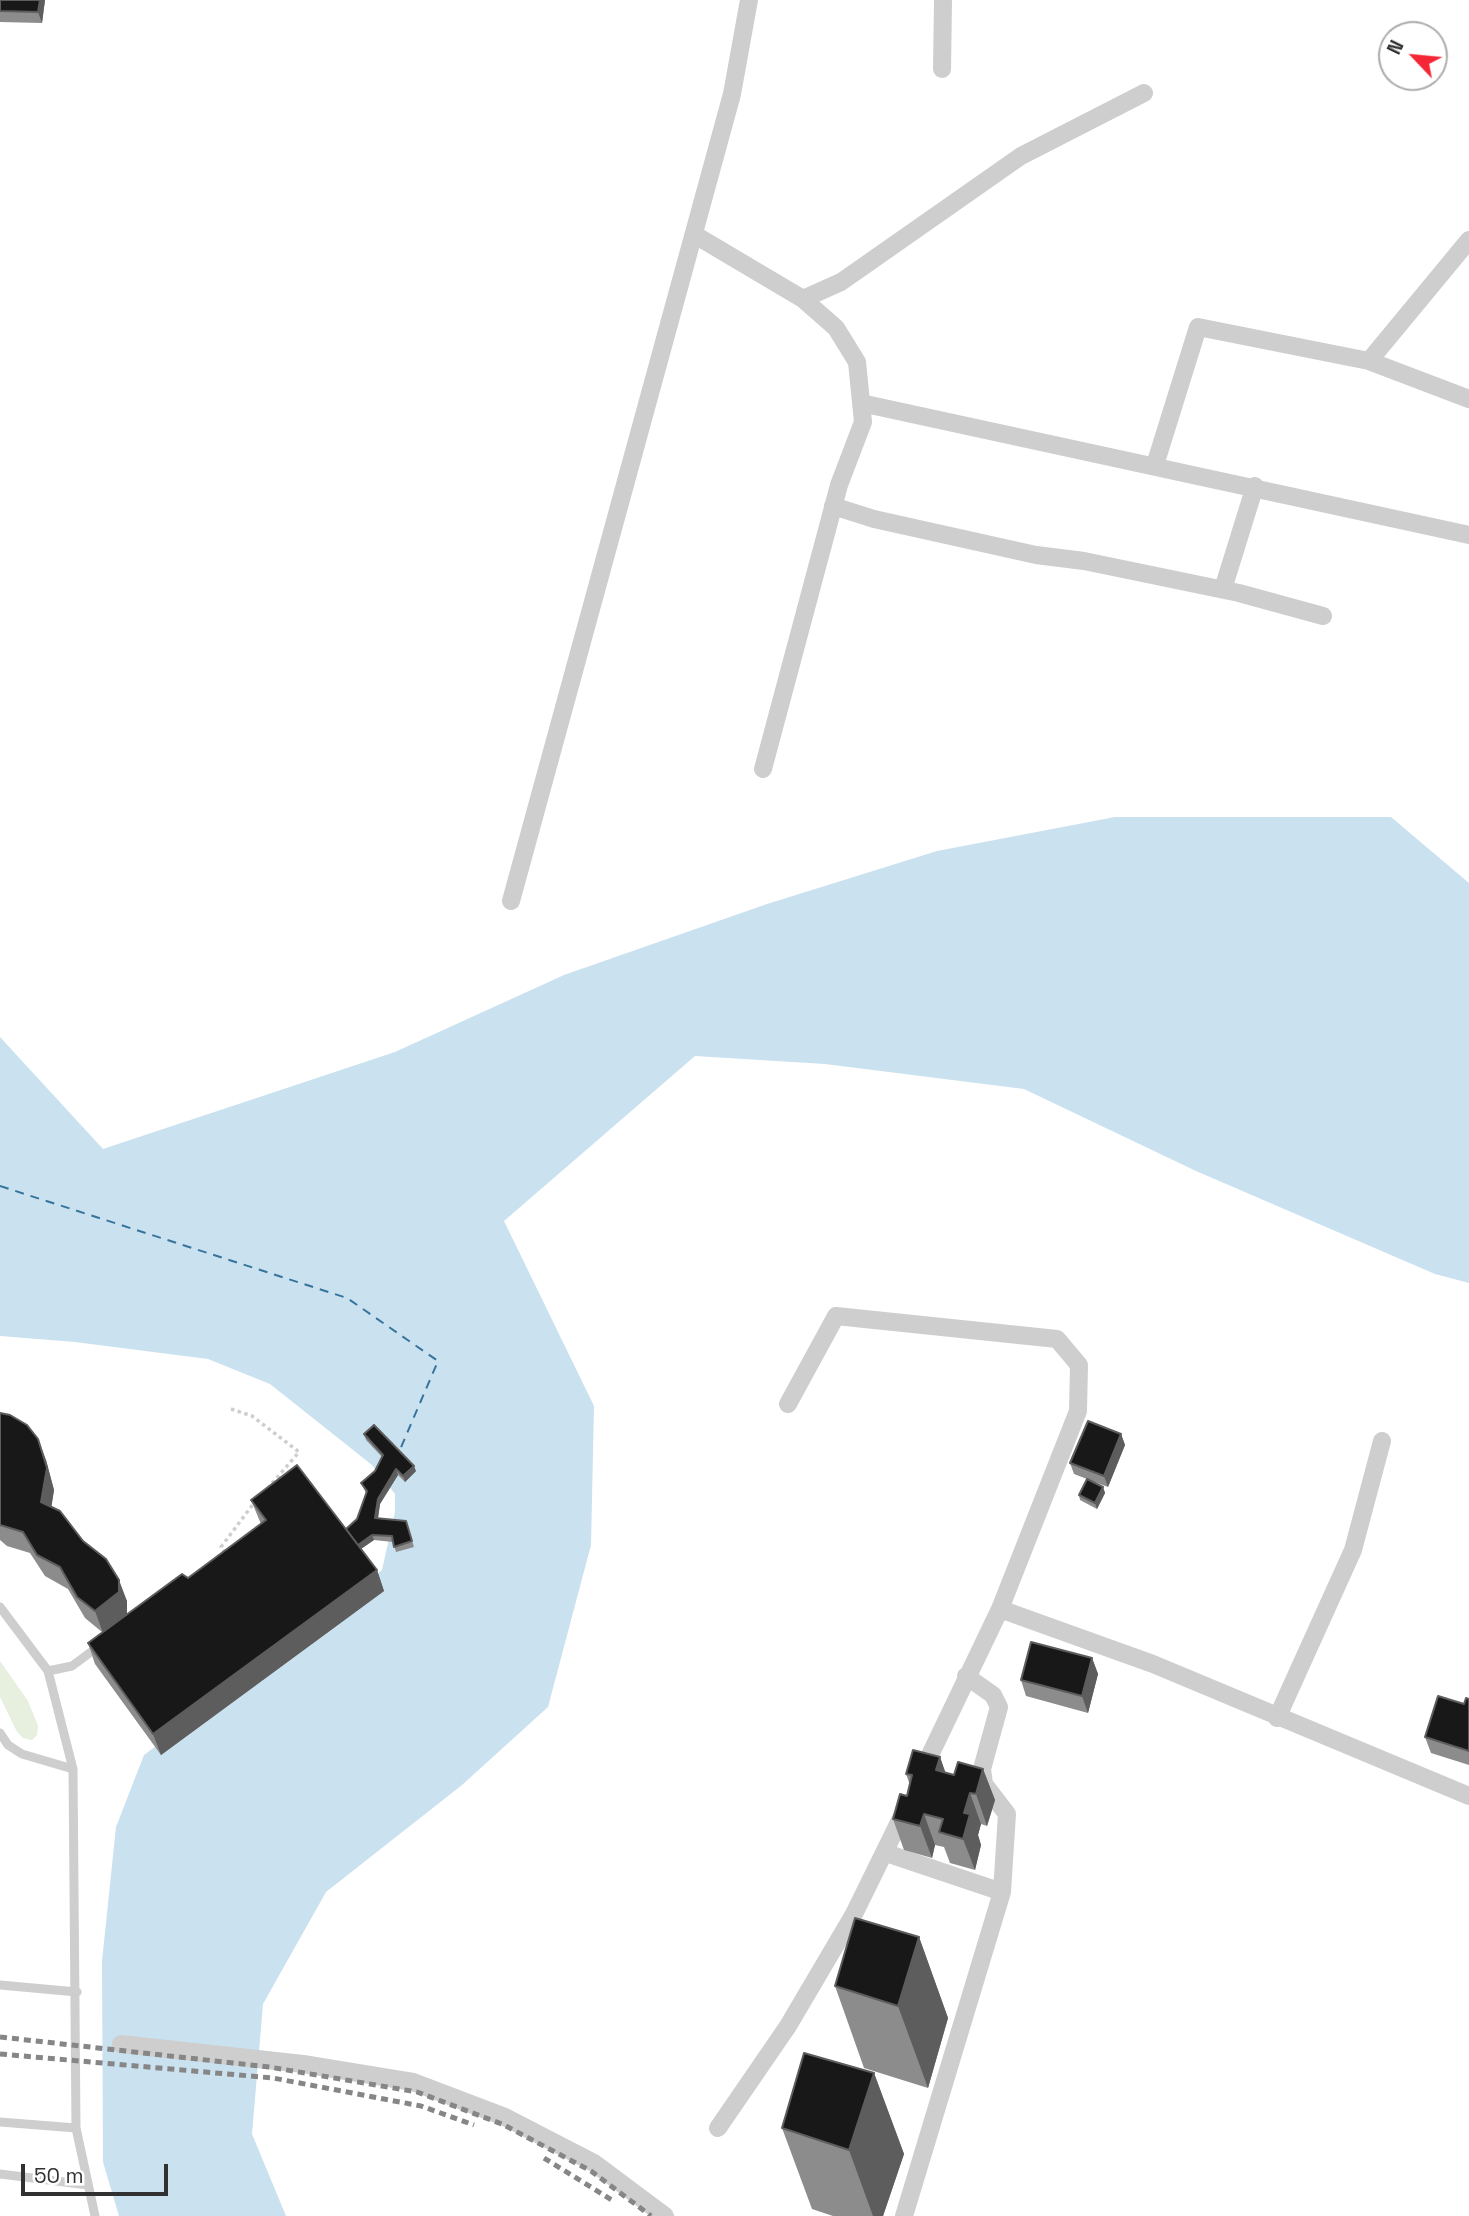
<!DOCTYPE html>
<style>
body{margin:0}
#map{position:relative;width:1469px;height:2216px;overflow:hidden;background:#fff;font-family:"Space Grotesk",sans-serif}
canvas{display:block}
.north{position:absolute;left:1378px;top:21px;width:70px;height:70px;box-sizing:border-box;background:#fff;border:2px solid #adadad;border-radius:50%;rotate:296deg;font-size:19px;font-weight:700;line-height:28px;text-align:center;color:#313131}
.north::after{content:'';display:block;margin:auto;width:24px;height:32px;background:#f42736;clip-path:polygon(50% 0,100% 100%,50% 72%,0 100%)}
.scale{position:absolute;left:21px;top:2164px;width:147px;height:32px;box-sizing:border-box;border:4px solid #313131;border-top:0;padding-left:9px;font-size:21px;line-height:24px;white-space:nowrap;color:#313131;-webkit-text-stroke:5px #fff;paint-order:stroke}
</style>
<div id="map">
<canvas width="1469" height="2216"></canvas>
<div class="north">N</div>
<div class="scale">50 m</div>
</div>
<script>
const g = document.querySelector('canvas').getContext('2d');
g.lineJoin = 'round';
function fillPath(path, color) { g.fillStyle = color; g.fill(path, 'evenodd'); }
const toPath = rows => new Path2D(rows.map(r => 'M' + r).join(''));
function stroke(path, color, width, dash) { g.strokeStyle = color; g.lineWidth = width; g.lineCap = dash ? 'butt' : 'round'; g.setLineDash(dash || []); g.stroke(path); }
const green = toPath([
 [0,1661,28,1701,38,1726,37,1735,32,1740,23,1738,17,1732,0,1697]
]);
const water = toPath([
 [1115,817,1391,817,1469,883,1469,1283,1435,1274,1196,1171,1024,1089,825,1064,695,1056,504,1221,594,1406,591,1545,548,1707,462,1785,326,1892,263,2004,252,2134,286,2216,119,2216,103,2162,102,1961,116,1827,144,1755,288,1647,382,1570,395,1512,395,1494,372,1465,270,1384,208,1359,75,1342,0,1336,0,1037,103,1149,395,1052,564,975,767,904,937,851]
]);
const ferry = toPath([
 [0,1186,347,1298,438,1361,399,1452]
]);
const path = toPath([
 [231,1409,252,1416,299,1452,269,1487],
 [225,1553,221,1547,254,1503]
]);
const service = toPath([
 [0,1607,48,1671,73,1769,76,2128,95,2216],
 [48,1671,72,1666,99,1646],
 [0,1733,8,1745,22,1754,73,1769],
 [0,1985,77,1992],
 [0,2122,76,2128],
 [0,2174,88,2185]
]);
const minor = toPath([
 [942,69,943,0],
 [695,235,803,299,836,328,857,362,863,422,839,485,763,769],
 [803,299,841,282,1021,156,1144,93],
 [1369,361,1469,399],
 [861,403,1469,535],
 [1155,465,1198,327,1369,361,1469,240],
 [833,506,874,519,1036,555,1084,561,1239,593,1323,616],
 [1223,589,1255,486],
 [511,901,732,94,749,0],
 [788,1404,836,1316,1057,1339,1079,1365,1078,1411,1000,1609],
 [966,1676,993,1695,999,1707,982,1769,984,1784,1007,1814,1002,1892],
 [1277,1718,1353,1550,1382,1441],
 [920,1776,1000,1609,1153,1664,1469,1796],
 [886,1853,1002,1892,904,2216],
 [121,2044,303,2064,413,2082,505,2117,594,2163,665,2216],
 [718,2128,788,2026,854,1914,906,1808]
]);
const rail = toPath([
 [0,2037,269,2067,417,2092,502,2124,591,2171,651,2216],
 [0,2054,273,2078,421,2106,474,2125],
 [544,2158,615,2202]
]);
const wall = toPath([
 [0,0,45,0,42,23,0,22],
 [0,1413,46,1460,54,1490,51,1507,127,1601,127,1614,188,1578,261,1524,251,1500,346,1529,357,1519,366,1493,361,1483,375,1471,382,1457,366,1440,364,1434,416,1471,405,1482,398,1475,380,1504,378,1519,406,1521,414,1547,396,1552,393,1542,374,1540,361,1549,377,1570,384,1591,161,1755,95,1664,88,1643,102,1632,85,1618,68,1589,45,1576,30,1553,7,1546,0,1540],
 [1121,1434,1125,1445,1108,1487,1087,1479,1103,1487,1105,1493,1097,1509,1080,1500,1079,1495,1087,1479,1074,1474,1070,1463],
 [1092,1658,1098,1674,1088,1713,1026,1696,1021,1680],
 [1469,1699,1469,1765,1431,1753,1425,1737],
 [940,1757,945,1773,954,1775,983,1769,995,1800,987,1826,981,1824,978,1835,981,1845,975,1870,950,1863,944,1847,935,1845,932,1858,904,1850,893,1819,907,1796,910,1785,906,1774],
 [919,1937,948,2018,928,2088,864,2068,835,1986],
 [874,2073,904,2154,883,2216,833,2216,812,2209,782,2128]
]);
const shadedWall = toPath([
 [40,0,45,0,42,23,38,12],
 [1121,1434,1125,1445,1108,1487,1104,1476],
 [38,1439,46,1460,54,1490,49,1523,41,1502],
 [414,1466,416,1471,405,1482,403,1476],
 [396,1469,398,1475,380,1504,377,1524,375,1518,378,1499],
 [1103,1487,1105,1493,1097,1509,1095,1503],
 [372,1535,374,1540,355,1553,353,1548],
 [377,1570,384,1591,161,1755,153,1734],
 [119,1580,127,1601,127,1614,103,1633,95,1611],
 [1092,1658,1098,1674,1088,1713,1082,1696],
 [940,1757,951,1788,936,1770],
 [983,1769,995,1800,987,1826,976,1794],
 [970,1793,981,1824,978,1835,981,1845,975,1870,963,1839,964,1813],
 [924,1814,935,1845,932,1858,920,1826],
 [919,1937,948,2018,928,2088,898,2006],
 [874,2073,904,2154,883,2216,873,2216,849,2150]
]);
const building = toPath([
 [0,0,40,0,38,12,0,11,0,0],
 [0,1413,10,1415,27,1425,38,1439,47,1468,41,1502,60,1511,83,1541,106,1559,119,1580,119,1592,95,1611,77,1597,60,1567,37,1555,23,1532,0,1525,0,1413],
 [1088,1421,1121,1434,1104,1476,1070,1463,1088,1421],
 [374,1425,414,1466,403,1476,396,1469,378,1499,375,1518,406,1521,412,1541,394,1547,392,1536,372,1535,358,1545,346,1529,357,1519,367,1491,361,1483,375,1471,383,1455,364,1434,374,1425],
 [297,1465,377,1570,153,1734,88,1643,182,1574,188,1578,266,1520,251,1500,297,1465],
 [1087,1479,1103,1487,1095,1503,1079,1495,1087,1479],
 [1031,1642,1092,1658,1082,1696,1021,1680,1031,1642],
 [1438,1696,1464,1704,1466,1698,1469,1699,1469,1751,1425,1737,1438,1696],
 [913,1750,940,1757,936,1770,954,1775,958,1762,983,1769,976,1794,970,1793,964,1813,970,1814,963,1839,939,1832,943,1819,924,1814,920,1826,893,1819,900,1794,907,1796,912,1775,906,1774,913,1750],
 [855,1918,919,1937,898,2006,835,1986,855,1918],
 [804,2053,874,2073,849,2150,782,2128,804,2053]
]);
fillPath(green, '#e7efdf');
fillPath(water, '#cae1f0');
stroke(ferry, '#37749c', 2, [9, 7]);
stroke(path, '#cecece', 3.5, [3.5, 3.5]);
stroke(service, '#cecece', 9);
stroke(minor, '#cecece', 18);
stroke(rail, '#868686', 5, [7, 5]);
fillPath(wall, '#8c8c8c');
fillPath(shadedWall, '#5d5d5d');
fillPath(building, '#181818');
stroke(building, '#5d5d5d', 2);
</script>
